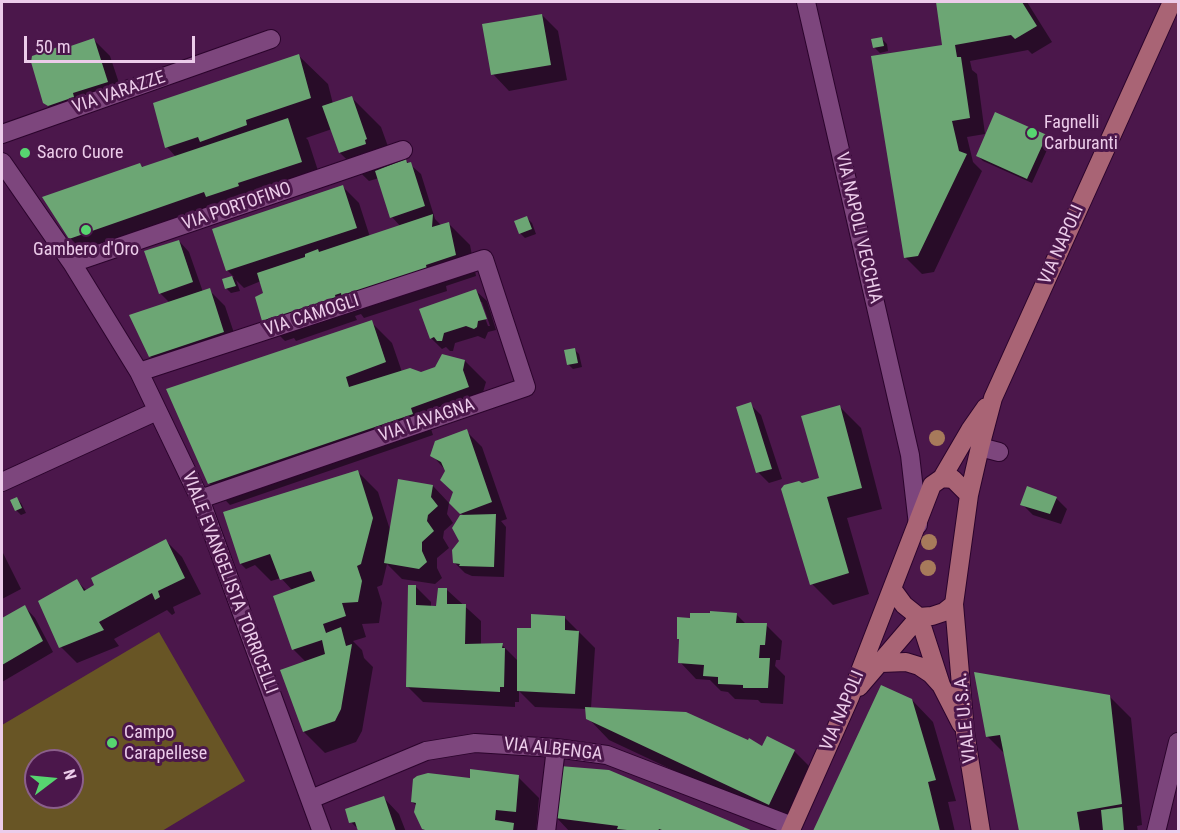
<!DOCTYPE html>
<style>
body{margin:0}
#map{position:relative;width:1180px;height:833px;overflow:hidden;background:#4b174b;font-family:"Roboto Condensed",sans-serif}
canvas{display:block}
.frame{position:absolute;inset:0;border:3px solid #ecccea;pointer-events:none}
.north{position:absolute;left:24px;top:749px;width:60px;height:60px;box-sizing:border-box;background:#4b174b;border:2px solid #8b5f8b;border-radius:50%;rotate:74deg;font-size:16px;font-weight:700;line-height:24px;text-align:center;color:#ecccea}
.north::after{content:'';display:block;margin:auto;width:21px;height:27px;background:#57d570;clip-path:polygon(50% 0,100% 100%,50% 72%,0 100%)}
.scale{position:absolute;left:24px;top:36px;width:171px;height:27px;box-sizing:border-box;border:3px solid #ecccea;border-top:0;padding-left:8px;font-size:18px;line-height:21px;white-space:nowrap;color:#ecccea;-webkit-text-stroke:4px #4b174b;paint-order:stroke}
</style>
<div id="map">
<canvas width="1180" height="833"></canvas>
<div class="frame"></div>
<div class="north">N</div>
<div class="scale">50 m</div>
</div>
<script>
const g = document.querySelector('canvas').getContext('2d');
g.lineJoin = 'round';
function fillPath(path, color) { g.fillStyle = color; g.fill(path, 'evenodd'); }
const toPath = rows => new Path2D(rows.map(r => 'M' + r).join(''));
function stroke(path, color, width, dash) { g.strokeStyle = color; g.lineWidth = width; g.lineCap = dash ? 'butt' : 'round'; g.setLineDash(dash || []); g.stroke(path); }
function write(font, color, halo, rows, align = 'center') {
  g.font = font + ' "Roboto Condensed",sans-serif'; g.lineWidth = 6; g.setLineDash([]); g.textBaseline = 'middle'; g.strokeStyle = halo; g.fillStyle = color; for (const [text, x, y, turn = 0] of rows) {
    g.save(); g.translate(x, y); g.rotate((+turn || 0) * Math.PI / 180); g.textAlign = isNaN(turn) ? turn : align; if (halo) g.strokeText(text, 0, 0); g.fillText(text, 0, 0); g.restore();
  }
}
const green = toPath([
 [159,632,245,781,162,831,2,831,2,725],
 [36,761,72,761,72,797,36,797]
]);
const shadow = toPath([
 [938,2,1027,2,1052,42,1032,54,1028,50,970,61,972,70,977,74,985,134,967,137,973,162,982,171,934,272,922,274,906,258,944,46],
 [542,15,558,31,567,80,509,91,493,74],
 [882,39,887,44,888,51,880,53,875,48,873,40],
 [94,40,110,56,124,98,60,118,44,102,61,52],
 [299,56,328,84,333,104,352,98,381,127,395,166,405,160,421,174,435,219,442,226,449,224,470,245,476,276,446,286,447,291,364,318,361,314,355,316,357,320,296,341,294,338,285,341,264,320,265,294,261,281,244,288,236,280,240,291,231,293,226,288,224,280,234,277,227,270,343,187,359,203,370,237,401,227,392,217,379,178,369,181,340,153,332,129,306,138,308,140,322,183,91,259,70,238,140,164,144,168,176,157,167,147,155,104],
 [1046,136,1051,141,1032,183,983,161,978,156],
 [527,218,532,223,536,234,525,238,520,233],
 [179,241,189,252,203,292,209,290,225,306,239,348,167,372,150,356,170,303,160,293],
 [476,291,487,301,496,330,488,332,485,339,478,336,455,343,453,351,450,351,446,347,442,349,431,338],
 [479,302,482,302,490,326,488,326],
 [371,322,392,343,402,372,421,373,465,361,486,382,483,392,431,429,433,435,230,505,209,483],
 [574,349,579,354,582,367,573,369,568,364],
 [750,404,761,415,782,479,769,483,758,472],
 [840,407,861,428,882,509,847,518,869,594,833,605,812,584,802,485,821,479],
 [466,431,482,447,507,519,501,521,506,527,504,577,472,576,465,573,454,562,461,542,465,517,451,503,454,493,446,471,432,455],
 [357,471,378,492,391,533,433,486,449,503,447,514,453,523,444,531,443,538,449,548,437,558,437,568,442,578,435,584,402,579,387,564,382,585,377,587,382,603,379,623,362,624,366,637,353,641,362,650,364,658,373,667,362,731,356,742,325,753,304,732,282,671,307,663,294,650,275,597,293,591,281,578,271,581,255,565,246,569,241,564,225,513],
 [16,498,21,503,26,513,21,515,16,510],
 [1056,498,1067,509,1061,524,1033,515,1022,504],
 [166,541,182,557,201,594,173,607,175,613,172,615,167,610,114,639,119,646,77,663,61,647,77,581,87,591],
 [2,551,21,589,2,599],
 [415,586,431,602,431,608,437,608,447,590,481,621,481,645,502,645,519,662,532,629,564,617,595,648,591,708,763,748,794,751,815,772,790,825,609,740,588,718,587,709,535,707,519,691,519,702,515,702,515,707,423,702,407,686],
 [25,607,35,618,53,652,2,682,2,619],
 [736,614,747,625,766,625,782,641,780,660,776,660,775,666,785,676,783,704,761,703,758,700,735,699,728,692,721,691,710,680,696,679,680,662,681,641,678,638,691,619],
 [882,687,912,700,933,722,956,801,948,802,955,832,815,832],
 [1110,697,1131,718,1142,825,1137,826,1138,832,1020,832,1005,754,987,736],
 [608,771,749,832,570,832,556,817],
 [518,777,539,798,536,832,426,832,423,829,417,806,412,802,471,779],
 [383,797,399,814,406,832,360,832,358,827,356,827,351,822]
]);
const building = toPath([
 [936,2,1022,2,1037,26,1015,39,1011,35,955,45,957,57,961,57,970,118,952,121,959,151,967,154,918,256,904,258,871,56,942,45],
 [542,14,551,65,491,75,482,24],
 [882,37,884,46,873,48,871,39],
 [94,38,108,82,73,93,74,97,48,106,43,103,31,62,32,56,58,47,59,50],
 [299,54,311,98,246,120,247,125,200,142,198,137,165,148,153,103],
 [352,96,367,139,365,140,366,144,339,153,322,106],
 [995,112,1047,135,1027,179,976,156],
 [288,118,302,162,238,183,239,186,206,197,204,192,69,239,42,197,140,163,142,167],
 [406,159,407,163,411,162,425,206,390,218,375,171],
 [343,185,357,228,226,271,212,229],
 [433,214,432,227,449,222,456,255,426,265,427,270,342,298,341,293,335,295,336,299,274,320,273,317,262,321,255,297,263,293,257,273,305,257,305,254,318,249,319,252],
 [527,216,532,229,519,234,514,221],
 [179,240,193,282,159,294,144,251],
 [232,276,236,286,225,289,222,279],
 [210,288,224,332,149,357,129,315],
 [476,289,487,319,478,321,477,327,474,329,466,326,444,333,442,341,437,341,434,337,430,339,419,309],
 [372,320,386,362,346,377,349,387,410,368,421,372,435,367,442,354,465,360,463,370,469,387,411,408,413,414,208,484,166,389],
 [575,348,578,363,567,365,564,350],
 [751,402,772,469,756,473,736,407],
 [840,405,862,488,827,497,849,573,810,585,781,489,784,485,799,481,802,483,819,478,801,416],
 [467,429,492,502,460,514,449,503,453,492,440,480,445,471,441,462,430,456,435,441],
 [358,470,373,518,361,564,357,566,362,581,358,602,342,603,346,616,323,624,326,633,341,627,346,646,352,644,341,709,335,721,303,732,280,670,325,654,322,640,292,650,273,596,315,581,311,571,280,580,270,554,240,564,223,512],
 [398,479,433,485,431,497,438,506,428,515,427,521,434,531,422,542,422,551,427,562,419,569,384,563],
 [1027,486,1057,497,1050,514,1020,505],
 [17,497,22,508,15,511,10,500],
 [496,514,494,567,459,566,460,564,453,563,452,550,459,541,452,528,460,515],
 [166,539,185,578,158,591,160,597,155,600,152,593,99,622,104,630,59,648,38,601,77,579,84,591,94,585,91,578],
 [408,585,416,585,416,605,436,606,438,588,447,588,447,604,466,604,465,644,503,643,502,648,505,648,504,687,500,687,500,692,406,687],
 [25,605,43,641,2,665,2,618],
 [710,611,737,613,736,623,767,623,765,645,760,645,759,658,770,658,768,688,743,688,743,685,718,684,718,677,703,676,704,665,678,663,679,639,677,639,677,617,690,618,690,613,710,613],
 [531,614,565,616,565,630,579,631,575,694,517,691,517,628,531,628],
 [974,672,1110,695,1122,804,1077,812,1080,831,1019,831,1000,735,986,737],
 [881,685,912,699,936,780,928,782,940,831,813,831],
 [585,707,686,712,748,740,749,738,762,746,767,736,795,750,769,805,586,719],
 [560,766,609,770,753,831,665,831,659,829,658,831,637,831,617,829,618,826,555,818],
 [470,769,519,775,516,812,496,810,495,820,514,823,513,831,425,831,425,830,422,829,414,812,416,803,411,802,413,779,417,776,428,773,470,778],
 [384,796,396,831,358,831,355,822,349,823,345,809],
 [1122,807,1124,831,1103,831,1101,810]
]);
const minor = toPath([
 [806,2,910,455,918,525],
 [2,134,271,39],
 [2,162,72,263,139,372,200,499,322,832],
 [72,263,403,150],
 [139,372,484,259,526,387,200,499],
 [980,447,999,452],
 [2,482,157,411],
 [311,799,426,751,475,743,556,748,607,755,792,826],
 [546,832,556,748],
 [1156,832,1178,742]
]);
const major = toPath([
 [942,478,970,430,986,407],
 [893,590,904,605,919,617,932,616,944,612,954,604],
 [919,617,941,685,961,724],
 [881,663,906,662,919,666,931,674,940,684],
 [859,687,919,617],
 [790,832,850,697,932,485,942,478,953,479,969,495],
 [981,832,965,732,954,604,969,495,980,447,993,398,1172,2]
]);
const trees = [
 [937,438],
 [929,542],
 [928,568]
];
const markers = [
 [1032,133,6,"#57d570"],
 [25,153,6,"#57d570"],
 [86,230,6,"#57d570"],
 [112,743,6,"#57d570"]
];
const streetNames = [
 ["VIA VARAZZE",119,93,-19],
 ["VIA PORTOFINO",237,207,-19],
 ["VIA NAPOLI VECCHIA",858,228,77],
 ["VIA NAPOLI",1062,245,-66],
 ["VIA CAMOGLI",312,316,-18],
 ["VIA LAVAGNA",427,421,-19],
 ["VIALE EVANGELISTA TORRICELLI",229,583,69],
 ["VIA NAPOLI",843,711,-67],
 ["VIALE U.S.A.",966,718,-96],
 ["VIA ALBENGA",553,750,6]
];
const poiNames = [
 ["Fagnelli",1044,123],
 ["Carburanti",1044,144],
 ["Sacro Cuore",37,153],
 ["Gambero d'Oro",86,250,"center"],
 ["Campo",124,733],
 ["Carapellese",124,754]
];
fillPath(green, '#685525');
fillPath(shadow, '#0007');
fillPath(building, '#6ca674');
stroke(minor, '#2b042c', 20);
stroke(major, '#2b042c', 20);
stroke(minor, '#7d467d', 18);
stroke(major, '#a96475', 18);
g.fillStyle = '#a77a5b';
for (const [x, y] of trees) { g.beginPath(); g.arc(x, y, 8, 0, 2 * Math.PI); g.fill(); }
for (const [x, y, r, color] of markers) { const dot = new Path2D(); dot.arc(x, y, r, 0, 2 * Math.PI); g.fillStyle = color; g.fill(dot); stroke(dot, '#4b174b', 2); }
write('18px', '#ecccea', '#4b174b', streetNames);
write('18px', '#ecccea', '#4b174b', poiNames, 'left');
</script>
